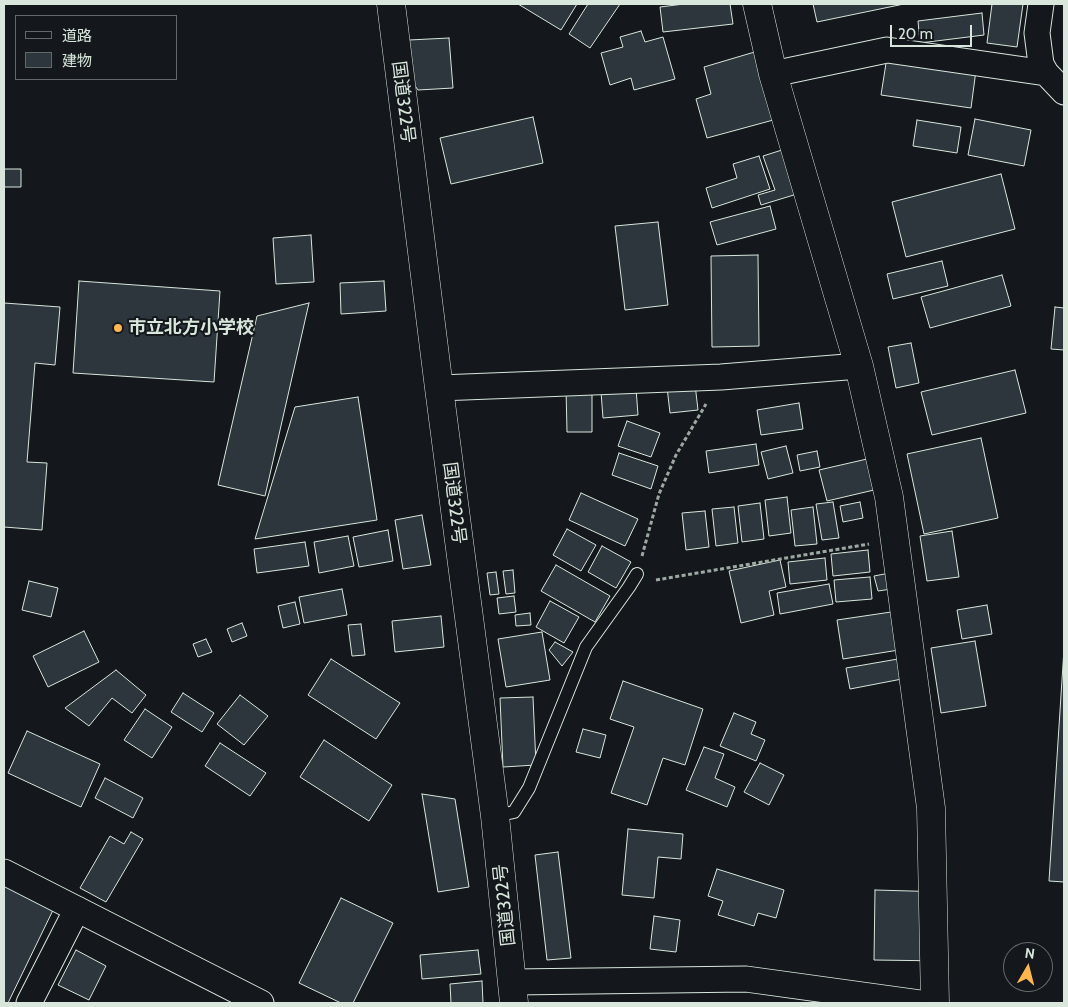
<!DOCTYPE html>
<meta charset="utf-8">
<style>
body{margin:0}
#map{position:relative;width:1068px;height:1007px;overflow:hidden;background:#14181c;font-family:Cabin,"Noto Sans JP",sans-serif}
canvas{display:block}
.frame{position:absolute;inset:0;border:5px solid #d8e6dc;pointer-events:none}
.legend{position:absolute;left:15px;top:15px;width:162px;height:65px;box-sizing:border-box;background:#14181c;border:1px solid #626a69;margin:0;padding:6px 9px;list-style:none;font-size:15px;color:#d8e6dc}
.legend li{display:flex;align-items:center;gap:10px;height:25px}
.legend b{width:25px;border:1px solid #626a69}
.north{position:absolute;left:1003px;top:942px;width:50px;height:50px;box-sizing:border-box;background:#14181c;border:1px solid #626a69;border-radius:50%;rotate:8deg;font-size:14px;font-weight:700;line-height:20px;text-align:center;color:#d8e6dc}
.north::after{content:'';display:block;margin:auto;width:18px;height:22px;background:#ffb74d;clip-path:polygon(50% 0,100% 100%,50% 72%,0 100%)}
.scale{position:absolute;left:890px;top:25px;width:82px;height:22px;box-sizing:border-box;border:2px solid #d8e6dc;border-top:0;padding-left:6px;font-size:15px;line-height:18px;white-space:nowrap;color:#d8e6dc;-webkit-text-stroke:4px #14181c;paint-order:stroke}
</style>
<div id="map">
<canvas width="1068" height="1007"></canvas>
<div class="frame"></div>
<ul class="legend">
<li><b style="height:6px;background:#14181c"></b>道路</li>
<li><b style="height:14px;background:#2c363c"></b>建物</li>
</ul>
<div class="north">N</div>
<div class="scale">20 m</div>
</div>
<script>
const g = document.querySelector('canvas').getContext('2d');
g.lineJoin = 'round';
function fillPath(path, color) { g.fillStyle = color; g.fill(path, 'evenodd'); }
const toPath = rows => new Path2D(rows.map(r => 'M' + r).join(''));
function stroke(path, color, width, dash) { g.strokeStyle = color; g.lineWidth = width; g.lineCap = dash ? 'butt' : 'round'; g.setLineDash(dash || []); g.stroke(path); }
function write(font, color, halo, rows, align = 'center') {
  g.font = font + ' Cabin,"Noto Sans JP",sans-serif'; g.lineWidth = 4; g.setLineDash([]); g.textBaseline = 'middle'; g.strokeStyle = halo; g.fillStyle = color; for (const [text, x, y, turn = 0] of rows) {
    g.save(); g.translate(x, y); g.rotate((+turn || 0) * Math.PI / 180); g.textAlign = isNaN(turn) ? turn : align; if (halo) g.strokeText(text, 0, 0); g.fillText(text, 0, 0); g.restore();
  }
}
const building = toPath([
 [518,4,577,4,561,30,518,4],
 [588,4,620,4,590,48,569,34,588,4],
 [684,4,730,4,733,24,663,32,660,7,684,4],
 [813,4,904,4,817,22,813,4],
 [992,4,1023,4,1017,47,987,43,992,4],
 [982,13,984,35,920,43,918,21,982,13],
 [641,31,645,42,663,37,675,79,634,90,631,78,610,85,601,53,623,47,620,37,641,31],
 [449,38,453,88,418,90,411,80,409,40,449,38],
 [758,51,777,119,707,138,696,99,711,94,704,67,758,51],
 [887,57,976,70,971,108,881,95,887,57],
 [533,117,543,163,451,184,440,138,533,117],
 [975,119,1031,130,1024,166,968,155,975,119],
 [917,120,961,127,957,153,913,146,917,120],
 [782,150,797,194,761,205,758,195,775,190,763,156,782,150],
 [759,156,770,189,712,208,706,188,737,178,733,164,759,156],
 [4,169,21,169,21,187,4,187,4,169],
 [1001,174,1015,229,906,257,892,202,1001,174],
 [770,206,776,229,717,245,710,222,770,206],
 [658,222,668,305,625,310,615,226,658,222],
 [311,235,314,282,276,284,273,238,311,235],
 [758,255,759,346,712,347,711,256,758,255],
 [942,261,948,286,893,299,887,274,942,261],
 [1002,275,1011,306,930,328,921,297,1002,275],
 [79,281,220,291,214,382,73,373,79,281],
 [384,281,386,311,341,314,340,283,384,281],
 [4,303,60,307,55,365,35,363,27,462,47,463,42,530,4,527,4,303],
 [309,303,265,496,218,485,257,316,309,303],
 [1055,307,1064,308,1064,350,1051,349,1055,307],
 [911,343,919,383,896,388,888,347,911,343],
 [1015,370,1026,413,932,435,921,392,1015,370],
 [695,384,698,410,670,413,667,387,695,384],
 [566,388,592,388,592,432,567,432,566,388],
 [636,388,638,415,603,418,601,392,636,388],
 [358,397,377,520,255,539,295,407,358,397],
 [799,403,803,429,761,435,757,410,799,403],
 [627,421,660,433,651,457,618,446,627,421],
 [981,438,998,518,924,534,907,454,981,438],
 [756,444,759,465,709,473,706,451,756,444],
 [786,446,793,473,768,479,761,452,786,446],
 [817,451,820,467,800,471,797,455,817,451],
 [619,453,658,466,651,489,612,475,619,453],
 [867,459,874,490,827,501,819,470,867,459],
 [581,493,638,519,625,546,569,520,581,493],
 [787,497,791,533,769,536,765,500,787,497],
 [833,502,839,538,822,540,816,504,833,502],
 [860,502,863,518,843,522,840,506,860,502],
 [760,503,764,539,742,542,738,506,760,503],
 [734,507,738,543,716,546,712,509,734,507],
 [813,507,817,544,795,546,791,510,813,507],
 [705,511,709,547,686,550,682,513,705,511],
 [422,515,431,565,403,569,395,520,422,515],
 [567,529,596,545,581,571,553,555,567,529],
 [388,530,393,561,359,567,353,537,388,530],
 [952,531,959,577,927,581,920,536,952,531],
 [348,536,354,566,319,573,314,542,348,536],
 [305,542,309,566,257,573,254,549,305,542],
 [602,546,631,562,616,588,588,572,602,546],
 [868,550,870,572,833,576,831,554,868,550],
 [825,558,827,580,790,584,788,562,825,558],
 [780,560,786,587,769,591,774,615,741,623,729,571,780,560],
 [556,565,610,596,595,622,541,591,556,565],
 [513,570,515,593,506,594,503,571,513,570],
 [496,572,499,594,490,595,487,573,496,572],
 [895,572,898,588,878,591,874,576,895,572],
 [870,577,872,599,836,602,834,580,870,577],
 [29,581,58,588,51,617,22,610,29,581],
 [829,584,833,604,780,614,777,593,829,584],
 [342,589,347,615,304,623,299,597,342,589],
 [514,596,516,612,499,614,497,598,514,596],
 [550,601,579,617,564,643,536,627,550,601],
 [295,602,300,624,283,628,278,606,295,602],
 [987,605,992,634,962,639,957,610,987,605],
 [898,611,905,649,843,659,837,620,898,611],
 [530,613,531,625,516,626,515,615,530,613],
 [441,616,444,647,395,652,392,621,441,616],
 [242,623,247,636,232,642,227,629,242,623],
 [361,624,365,655,352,656,348,625,361,624],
 [84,631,99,662,48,687,33,656,84,631],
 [542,632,550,680,506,687,498,639,542,632],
 [206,639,212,652,198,657,193,644,206,639],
 [975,641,986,706,941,713,931,648,975,641],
 [555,642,573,652,562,666,549,650,555,642],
 [1064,649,1064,882,1049,881,1064,649],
 [331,659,400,703,376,739,308,695,331,659],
 [898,659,902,679,850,689,846,668,898,659],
 [116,670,146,695,132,713,112,698,89,726,65,708,116,670],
 [623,681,703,709,685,765,663,758,647,805,611,793,634,727,610,719,623,681],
 [183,693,214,713,202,732,171,712,183,693],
 [240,695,268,716,244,745,217,724,240,695],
 [533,697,536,765,503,767,500,698,533,697],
 [145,709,172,727,152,758,124,740,145,709],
 [734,713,756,722,751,734,765,740,756,761,720,746,734,713],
 [583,729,606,735,600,758,576,752,583,729],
 [27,731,100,764,81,807,8,773,27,731],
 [324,740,392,785,369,821,300,777,324,740],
 [220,743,266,773,250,796,205,766,220,743],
 [704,747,724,754,715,778,735,787,727,807,686,790,704,747],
 [760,763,784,775,769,805,744,792,760,763],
 [105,778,143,798,133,818,95,798,105,778],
 [422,794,455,799,469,887,438,892,422,794],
 [628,829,683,834,681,859,658,857,654,898,622,895,628,829],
 [131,832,143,839,106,902,80,888,110,836,124,844,131,832],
 [558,852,571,958,547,960,535,855,558,852],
 [717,869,784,890,776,918,758,913,754,926,718,915,723,901,708,896,717,869],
 [4,882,55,906,8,1003,4,1003,4,882],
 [875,890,946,892,945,961,874,960,875,890],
 [341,898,393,923,353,1003,341,1003,299,983,341,898],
 [654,916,680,920,676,952,650,949,654,916],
 [76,950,106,966,89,1000,58,985,76,950],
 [478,950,481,974,422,979,420,955,478,950],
 [482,981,483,1003,451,1003,450,984,482,981]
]);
const path = toPath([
 [642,556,659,494,676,455,706,404],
 [656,580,869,544]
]);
const lane = toPath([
 [495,816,514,812,529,788,586,647,629,587,637,574]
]);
const street = toPath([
 [1041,4,1037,33,1041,64,1046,73,1064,92],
 [773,74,887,50,1046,73],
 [439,388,721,377,859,366],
 [4,872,261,1003],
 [513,982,746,979,920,1003],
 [29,1003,77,909]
]);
const secondary = toPath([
 [757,4,773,74,859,366,889,497,931,808,935,1003]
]);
const highway = toPath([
 [391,4,439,388,495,816,514,1003]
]);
const markers = [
 [118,328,5,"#ffb74d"]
];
const streetNames = [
 ["国道322号",403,102,83],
 ["国道322号",454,503,83],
 ["国道322号",505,905,-96]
];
const poiNames = [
 ["市立北方小学校",128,328]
];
fillPath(building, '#2c363c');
stroke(building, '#d8e6dc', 1);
stroke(lane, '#d8e6dc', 14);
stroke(street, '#d8e6dc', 27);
stroke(secondary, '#d8e6dc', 29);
stroke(highway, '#d8e6dc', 29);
stroke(path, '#9da8a2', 3, [4, 2.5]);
stroke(lane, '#14181c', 12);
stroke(street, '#14181c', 25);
stroke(secondary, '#14181c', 28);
stroke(highway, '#14181c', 28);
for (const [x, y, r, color] of markers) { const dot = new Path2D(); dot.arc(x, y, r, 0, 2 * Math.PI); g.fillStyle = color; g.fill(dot); stroke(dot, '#14181c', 2); }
write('18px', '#d8e6dc', '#14181c', streetNames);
write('bold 18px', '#d8e6dc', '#14181c', poiNames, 'left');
</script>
